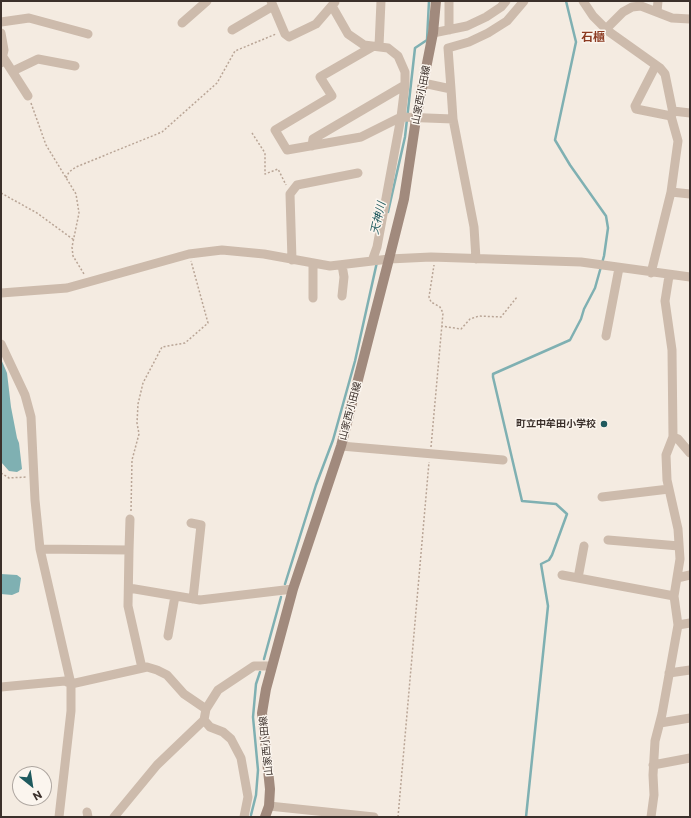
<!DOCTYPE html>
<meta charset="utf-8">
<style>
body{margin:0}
#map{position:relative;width:691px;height:818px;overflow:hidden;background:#f4ebe1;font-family:Commissioner,sans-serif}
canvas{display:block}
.frame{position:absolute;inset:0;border:2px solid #3b302b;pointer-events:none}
.north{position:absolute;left:12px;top:766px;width:40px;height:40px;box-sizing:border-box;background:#fbf5ee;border:1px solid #aea6a0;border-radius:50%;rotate:150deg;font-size:11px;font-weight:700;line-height:16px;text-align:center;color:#3b302b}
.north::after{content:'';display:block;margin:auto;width:14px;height:18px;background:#1f5a5e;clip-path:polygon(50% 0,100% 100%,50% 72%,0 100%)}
</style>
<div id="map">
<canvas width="691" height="818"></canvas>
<div class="frame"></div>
<div class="north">N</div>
</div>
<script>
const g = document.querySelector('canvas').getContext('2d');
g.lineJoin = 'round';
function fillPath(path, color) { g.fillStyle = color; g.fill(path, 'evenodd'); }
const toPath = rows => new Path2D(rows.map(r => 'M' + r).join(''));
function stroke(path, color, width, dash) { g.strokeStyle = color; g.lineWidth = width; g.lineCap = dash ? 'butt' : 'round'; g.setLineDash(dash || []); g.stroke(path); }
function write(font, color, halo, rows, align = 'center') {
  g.font = font + ' Commissioner,"Noto Sans JP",sans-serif'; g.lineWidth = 3; g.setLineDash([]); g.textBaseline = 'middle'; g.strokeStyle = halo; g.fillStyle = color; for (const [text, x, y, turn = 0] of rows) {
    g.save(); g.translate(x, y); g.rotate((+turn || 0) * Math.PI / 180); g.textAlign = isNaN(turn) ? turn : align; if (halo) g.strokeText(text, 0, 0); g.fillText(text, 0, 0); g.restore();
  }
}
const water = toPath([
 [1,359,7,373,11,407,17,438,19,443,22,469,17,472,9,471,1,462],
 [1,574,17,575,21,578,19,592,12,595,1,594]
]);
const stream = toPath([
 [388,212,405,137,415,48,427,40,429,1],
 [285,584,316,485,333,440,355,361,377,262],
 [264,659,281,597],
 [251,815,256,795,258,770,253,717,256,684,260,672],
 [526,817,548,606,541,564,549,560,552,555,567,514,556,504,522,501,493,377,493,374,570,340,581,319,584,309,595,288,604,256,608,228,606,216,570,165,555,140,576,42,566,1]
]);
const path = toPath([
 [31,103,46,145,76,194,79,213,72,247,73,256,84,274],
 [252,133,265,153,265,174,278,169,286,185],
 [66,178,69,172,76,167,162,132,217,83,235,51,276,34],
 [1,193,37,213,74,240],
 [441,326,461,329,470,319,479,316,501,317,517,297],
 [431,447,443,313,440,307,431,302,429,297,434,265],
 [1,473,9,478,26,477],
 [131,511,132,460,139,434,137,423,138,404,143,383,162,347,185,343,208,323,191,261],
 [398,817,429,462]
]);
const street = toPath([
 [271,1,285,34,289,37,316,24,335,2],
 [583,1,593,16,608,31,660,68,665,74,673,113,671,116,678,141,671,192,690,194],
 [332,6,348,34,364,45,388,48,398,56,405,72,405,85,401,117,453,119],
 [657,12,658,1],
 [1,22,29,18,88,34],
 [182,23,207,1],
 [606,29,623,12,632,7,641,6,672,18,690,19],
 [232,30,273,6],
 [449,30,449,1],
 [1,33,4,50,1,63],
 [433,33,467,26,486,17,501,7,506,1],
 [379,46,381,1],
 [372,47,320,77,332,96,275,130,287,150,361,137,401,117],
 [3,57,28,96],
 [656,65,635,106,636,109,671,116],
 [13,71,38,59,75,66],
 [423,83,451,89,453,119,474,227,476,259],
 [451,89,448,48,469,42,488,33,507,21,524,1],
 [673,111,690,113],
 [312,146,313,139,405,85],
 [292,260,290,194,297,185,358,173],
 [372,261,377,247,401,117],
 [342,265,344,277,342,296],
 [651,273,671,192],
 [1,293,67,288,189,254,222,250,264,254,330,266,389,259,431,257,581,262,690,277],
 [313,298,313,264],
 [606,336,619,268],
 [1,344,25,395,31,417,35,500,40,549,71,684,71,711,59,817],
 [673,437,678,439,690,453],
 [341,446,503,460],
 [602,497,669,489],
 [191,523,201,525,193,599],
 [608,540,679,546],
 [40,549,129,550,128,606,142,668],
 [129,550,130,519],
 [562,575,674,596],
 [578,578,584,546],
 [677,578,690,575],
 [129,588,200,600,293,589],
 [678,625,690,623],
 [168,636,175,596],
 [669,673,690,670],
 [1,687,65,681,71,684,147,667,157,670,167,675,184,694,206,709],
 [204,720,210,727,223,732,231,739,241,758,248,797,244,817],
 [660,723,690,718],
 [653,765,690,758],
 [269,806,374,817],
 [87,812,88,817],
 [114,817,157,765,204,720,206,709,218,690,254,666,271,666],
 [651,817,654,795,653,775,655,741,662,714,678,625,674,596,680,559,678,529,667,480,666,455,673,437,672,350,665,301,669,276]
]);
const secondary = toPath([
 [265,817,269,806,270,789,262,713,266,689,293,589,341,446,389,259,404,199,416,119,433,33,436,1]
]);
const markers = [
 [604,424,4,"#1f5a5e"]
];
const streetNames = [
 ["山家西小田線",421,95,-79],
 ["山家西小田線",350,411,-75],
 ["山家西小田線",266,746,-96]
];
const poiNames = [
 ["町立中牟田小学校",596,424]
];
const waterNames = [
 ["天神川",378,218,-77]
];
const quarterNames = [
 ["石櫃",593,37]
];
fillPath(water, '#7fb0b2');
stroke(stream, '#7fb0b2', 2.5);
stroke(path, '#b9a596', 1.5, [2, 2]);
stroke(street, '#cdbbac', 9);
stroke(secondary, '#a18a7d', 10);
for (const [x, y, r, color] of markers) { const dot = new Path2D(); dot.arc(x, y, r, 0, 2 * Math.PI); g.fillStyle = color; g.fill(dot); stroke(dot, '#fbf5ee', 1.5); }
write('10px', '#3b302b', '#fbf5ee', streetNames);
write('bold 10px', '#3b302b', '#fbf5ee', poiNames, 'right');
write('italic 11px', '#1f5a5e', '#fbf5ee', waterNames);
write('bold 12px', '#8c3b22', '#fbf5ee', quarterNames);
</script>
